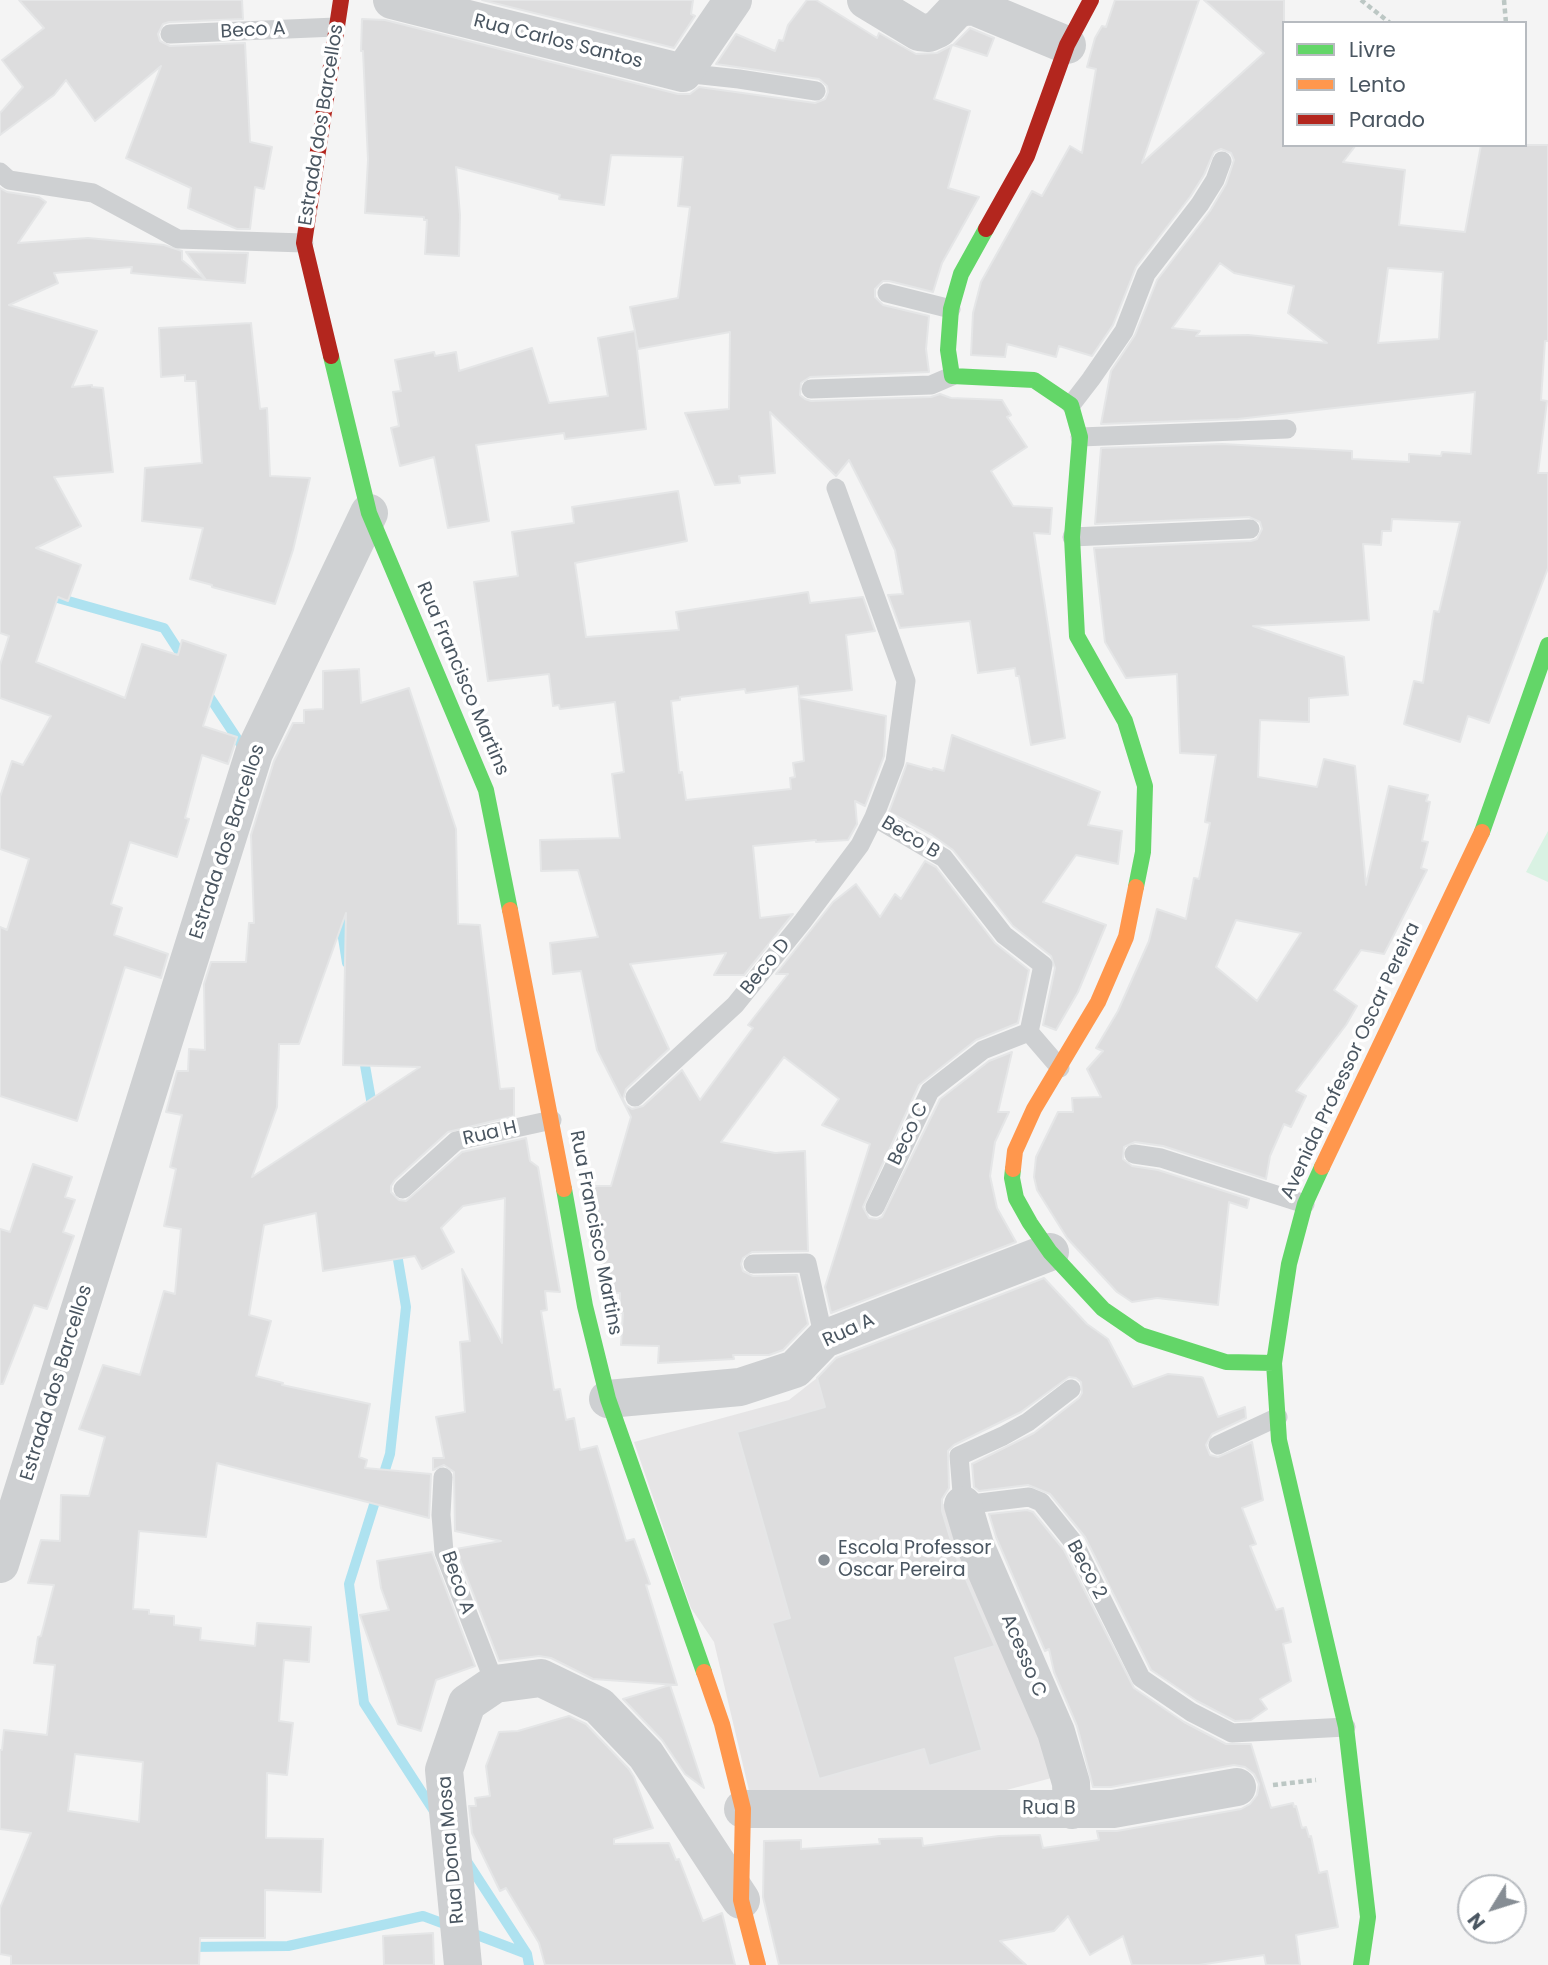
<!DOCTYPE html>
<style>
body{margin:0}
#map{position:relative;width:1548px;height:1965px;overflow:hidden;background:#f4f4f4;font-family:Poppins,sans-serif}
canvas{display:block}
.legend{position:absolute;left:1282px;top:21px;width:245px;height:126px;box-sizing:border-box;background:#fff;border:2px solid #b7bbc0;margin:0;padding:9px 12px;list-style:none;font-size:21px;color:#4a5661}
.legend li{display:flex;align-items:center;gap:14px;height:35px}
.legend b{width:35px;border:2px solid #b7bbc0}
.north{position:absolute;left:1457px;top:1874px;width:70px;height:70px;box-sizing:border-box;background:#fff;border:2px solid #b7bbc0;border-radius:50%;rotate:232deg;font-size:19px;font-weight:700;line-height:28px;text-align:center;color:#4a5661}
.north::after{content:'';display:block;margin:auto;width:24px;height:32px;background:#868d94;clip-path:polygon(50% 0,100% 100%,50% 72%,0 100%)}
</style>
<div id="map">
<canvas width="1548" height="1965"></canvas>
<ul class="legend">
<li><b style="height:9px;background:#63d668"></b>Livre</li>
<li><b style="height:9px;background:#ff974d"></b>Lento</li>
<li><b style="height:9px;background:#b3261e"></b>Parado</li>
</ul>
<div class="north">N</div>
</div>
<script>
const g = document.querySelector('canvas').getContext('2d');
g.lineJoin = 'round';
function fillPath(path, color) { g.fillStyle = color; g.fill(path, 'evenodd'); }
const toPath = rows => new Path2D(rows.map(r => 'M' + r).join(''));
function stroke(path, color, width, dash) { g.strokeStyle = color; g.lineWidth = width; g.lineCap = dash ? 'butt' : 'round'; g.setLineDash(dash || []); g.stroke(path); }
function write(font, color, halo, rows, align = 'center') {
  g.font = font + ' Poppins,sans-serif'; g.lineWidth = 7; g.setLineDash([]); g.textBaseline = 'middle'; g.strokeStyle = halo; g.fillStyle = color; for (const [text, x, y, turn = 0] of rows) {
    g.save(); g.translate(x, y); g.rotate((+turn || 0) * Math.PI / 180); g.textAlign = isNaN(turn) ? turn : align; if (halo) g.strokeText(text, 0, 0); g.fillText(text, 0, 0); g.restore();
  }
}
const education = toPath([
 [875,1362,927,1490,953,1512,1059,1776,958,1803,751,1799,714,1642,691,1608,634,1442,789,1400,817,1378]
]);
const green = toPath([
 [1548,831,1548,882,1526,872]
]);
const stream = toPath([
 [47,595,164,628,186,662],
 [205,690,246,752],
 [339,913,347,963],
 [363,1054,373,1111],
 [396,1248,406,1307,390,1454,349,1584,364,1703,434,1811],
 [466,1860,527,1954],
 [469,1932,527,1954,529,1965],
 [188,1947,288,1946,423,1916,450,1926]
]);
const building = toPath([
 [19,0,242,0,243,19,169,22,163,24,158,34,160,41,170,46,245,43,250,142,272,147,264,189,255,187,250,229,237,229,188,208,191,188,126,158,161,66,95,121,66,80,54,95,0,135,0,113,23,87,2,60,44,28,19,0],
 [482,0,693,0,691,14,695,16,674,48,482,0],
 [807,0,816,0,877,38,879,33,916,54,937,53,952,45,934,99,970,111,948,188,979,197,942,263,933,292,889,281,883,281,875,289,875,297,883,305,929,316,926,349,929,372,810,377,801,383,800,395,805,399,811,401,931,397,940,394,951,398,1002,400,1011,415,1007,417,1027,447,991,471,1013,506,1052,508,1050,534,1034,533,1065,738,1031,745,1019,676,1016,676,1015,668,978,673,970,621,900,628,888,595,903,594,895,550,849,460,836,476,770,412,775,473,739,476,740,483,715,485,685,413,729,409,730,332,638,349,635,332,646,429,565,439,564,433,476,445,489,521,448,528,434,457,400,466,391,428,399,426,393,392,401,391,395,360,434,352,435,356,456,352,459,371,532,348,549,403,608,396,598,338,635,331,630,307,678,298,690,207,678,206,683,157,611,155,604,205,559,199,560,195,456,167,460,215,459,256,425,254,427,220,424,220,424,217,365,213,368,160,363,51,361,51,362,19,385,20,678,94,690,94,699,87,815,103,825,99,828,92,827,86,819,79,716,64,736,34,775,51,779,40,783,41,788,25,807,0],
 [1115,0,1199,0,1142,163,1264,53,1204,0,1284,0,1284,145,1356,145,1343,162,1405,170,1399,225,1465,232,1481,145,1548,145,1548,341,1545,341,1541,400,1547,401,1538,473,1548,473,1548,568,1489,723,1468,716,1460,742,1404,724,1414,681,1423,683,1434,611,1439,612,1460,522,1392,519,1391,531,1382,531,1381,545,1363,544,1369,620,1253,626,1344,657,1348,695,1309,698,1309,722,1260,720,1258,777,1317,787,1324,759,1355,766,1366,885,1389,786,1428,795,1426,801,1430,802,1422,841,1428,842,1421,868,1427,870,1384,954,1361,950,1334,990,1357,1006,1346,1025,1296,1091,1306,1096,1291,1127,1284,1124,1270,1156,1266,1179,1163,1146,1135,1142,1124,1147,1123,1159,1132,1166,1158,1170,1249,1199,1247,1208,1229,1202,1218,1305,1157,1298,1132,1302,1117,1292,1067,1238,1037,1190,1034,1177,1036,1157,1058,1112,1073,1112,1072,1098,1101,1097,1087,1069,1103,1051,1096,1048,1118,1011,1149,941,1157,909,1186,919,1194,878,1199,879,1210,823,1205,822,1216,755,1180,753,1177,674,1126,678,1105,642,1094,548,1251,541,1257,539,1262,529,1260,522,1249,517,1095,524,1101,448,1222,444,1352,451,1352,459,1409,462,1409,454,1441,456,1442,452,1471,454,1475,392,1238,419,1101,424,1111,371,1135,335,1157,280,1210,211,1226,184,1234,160,1231,153,1221,149,1214,152,1204,175,1190,197,1136,267,1113,325,1092,356,1059,346,1056,357,1007,344,1005,357,971,355,973,313,981,282,1032,191,1042,196,1070,146,1082,153,1096,69,1087,67,1095,38,1102,26,1106,27,1115,0],
 [1220,263,1234,273,1294,286,1288,313,1327,343,1248,335,1196,336,1200,331,1172,328,1220,263],
 [1388,268,1443,272,1439,339,1378,343,1388,268],
 [1236,920,1301,933,1257,1001,1216,967,1236,920],
 [970,28,994,38,987,56,953,45,970,28],
 [0,188,7,192,39,197,46,202,18,243,88,238,164,245,182,251,182,260,206,280,131,273,132,267,54,273,58,283,9,305,97,331,72,387,92,385,92,387,103,388,113,472,54,477,81,526,36,548,81,565,68,601,58,597,36,662,125,698,142,644,178,655,182,640,226,655,203,726,237,737,228,764,202,755,185,818,189,819,177,857,130,842,111,904,122,908,114,935,168,954,161,978,125,967,77,1121,0,1096,0,927,7,930,29,859,0,849,0,797,12,761,23,765,51,716,0,698,0,665,9,636,0,633,0,188],
 [186,252,248,253,245,283,206,280,186,252],
 [251,323,260,409,267,408,270,476,310,478,293,550,275,604,212,587,212,585,190,579,203,528,142,521,145,468,202,463,196,381,185,381,185,375,161,377,159,328,251,323],
 [678,491,687,541,575,563,586,637,679,630,676,612,808,592,810,603,863,597,875,631,846,635,852,690,799,696,798,686,746,693,745,689,680,697,680,700,671,701,679,773,682,772,686,800,791,789,790,778,795,777,793,763,804,761,799,698,886,716,884,756,865,806,855,801,857,824,848,840,816,842,816,840,753,846,760,918,793,914,744,975,714,975,726,953,630,964,669,1049,626,1089,623,1099,626,1105,632,1109,643,1106,682,1070,700,1100,753,1028,748,1025,788,974,776,974,833,902,856,884,880,917,895,894,901,899,925,861,936,867,995,943,1029,970,1018,1023,976,1040,919,1085,863,1207,869,1218,877,1219,882,1217,940,1099,989,1061,1012,1052,998,1112,1009,1112,995,1142,990,1176,997,1208,1016,1242,831,1313,825,1287,870,1144,822,1125,839,1099,784,1057,721,1142,775,1153,805,1151,808,1251,752,1252,743,1258,741,1264,743,1271,753,1276,797,1275,808,1324,783,1350,769,1355,733,1355,734,1359,658,1363,659,1346,621,1345,623,1313,620,1313,620,1293,605,1293,586,1186,611,1186,631,1117,597,1050,581,971,553,974,550,943,598,937,578,870,541,871,540,840,620,838,612,774,624,772,615,702,560,709,559,705,553,706,549,674,488,681,474,582,518,576,512,532,574,523,572,507,678,491],
 [359,669,361,703,409,688,456,829,458,924,480,925,500,1089,514,1088,514,1116,448,1132,395,1180,391,1186,391,1192,399,1200,406,1201,462,1152,526,1138,530,1161,538,1167,560,1292,545,1291,547,1310,541,1311,554,1390,560,1389,566,1420,574,1418,580,1450,597,1446,626,1541,634,1539,650,1584,646,1585,677,1685,593,1679,551,1658,539,1656,499,1661,456,1549,501,1541,455,1531,454,1472,444,1465,433,1470,433,1458,444,1458,436,1417,465,1412,460,1342,470,1341,462,1269,502,1343,505,1198,463,1206,441,1228,454,1252,422,1269,415,1256,323,1271,316,1213,264,1225,249,1315,271,1321,256,1376,283,1383,282,1385,370,1404,359,1457,367,1460,365,1468,431,1474,429,1518,217,1463,206,1537,139,1531,133,1609,149,1610,149,1614,174,1616,174,1625,201,1628,200,1640,255,1646,257,1623,311,1627,309,1662,284,1660,279,1721,293,1723,287,1775,267,1773,266,1838,323,1839,321,1892,265,1890,265,1938,200,1938,199,1965,11,1965,11,1956,0,1954,0,1908,31,1833,0,1829,0,1750,2,1750,4,1730,47,1735,55,1665,34,1663,38,1637,41,1636,54,1585,28,1583,41,1540,60,1541,61,1495,89,1496,105,1437,79,1429,103,1365,140,1375,164,1291,175,1294,181,1229,164,1226,176,1169,170,1167,182,1115,166,1112,177,1071,188,1071,189,1049,205,1050,204,984,211,962,246,962,249,923,254,923,251,835,274,761,293,723,304,723,304,710,323,709,323,671,359,669],
 [346,913,343,1065,420,1067,252,1177,277,1107,279,1044,299,1044,346,913],
 [75,1754,143,1762,139,1822,68,1811,75,1754],
 [952,735,1100,792,1088,825,1122,831,1118,864,1076,855,1043,902,1106,925,1078,992,1056,1030,1043,1025,1055,968,1051,956,1013,926,953,850,932,835,889,812,907,763,932,770,933,768,944,771,952,735],
 [33,1164,72,1177,65,1197,75,1200,63,1232,74,1236,47,1309,34,1305,3,1384,0,1384,0,1229,10,1232,33,1164],
 [1044,1278,1087,1324,1108,1339,1133,1387,1168,1374,1201,1377,1203,1378,1218,1417,1245,1407,1246,1418,1212,1434,1206,1445,1210,1455,1218,1457,1252,1442,1263,1500,1242,1508,1256,1544,1250,1546,1276,1610,1283,1608,1291,1642,1283,1644,1291,1681,1260,1699,1267,1709,1251,1720,1235,1721,1197,1701,1151,1670,1085,1537,1050,1494,1028,1485,979,1491,974,1487,972,1464,1034,1433,1079,1398,1082,1393,1081,1382,1076,1378,1069,1377,1021,1412,954,1445,948,1451,949,1488,942,1499,942,1511,955,1554,995,1646,955,1658,982,1750,929,1766,924,1749,819,1779,772,1623,790,1618,737,1432,825,1407,817,1378,836,1358,1044,1278],
 [1027,1510,1033,1512,1064,1550,1134,1688,1184,1722,1226,1744,1251,1744,1271,1808,1293,1803,1294,1807,1296,1806,1302,1828,1306,1827,1309,1837,1311,1836,1319,1873,1327,1871,1338,1927,1296,1935,1300,1965,1266,1965,1264,1955,1199,1965,1132,1965,1123,1936,1090,1955,1068,1916,1054,1931,1000,1941,1026,1965,779,1965,763,1897,764,1841,801,1840,801,1849,880,1844,879,1839,922,1838,923,1846,999,1836,1040,1835,1043,1848,1099,1840,1097,1831,1117,1831,1241,1809,1250,1804,1257,1795,1259,1784,1254,1774,1245,1767,1234,1765,1111,1787,1093,1787,1077,1726,1054,1672,1049,1649,1045,1651,996,1537,989,1514,1027,1510],
 [432,1552,475,1666,436,1680,421,1731,398,1724,360,1615,389,1610,381,1588,377,1561,432,1552],
 [670,1685,704,1788,685,1774,662,1740,623,1699,670,1685],
 [569,1716,586,1724,629,1769,634,1777,653,1828,614,1839,614,1844,669,1843,676,1860,679,1859,703,1921,722,1913,735,1965,545,1965,539,1943,506,1888,500,1891,472,1833,469,1806,476,1806,475,1798,490,1796,486,1766,499,1732,518,1731,569,1716],
 [433,1933,434,1965,384,1965,383,1936,433,1933]
]);
const path = toPath([
 [1361,0,1390,23],
 [1504,0,1506,23],
 [1273,1785,1316,1780]
]);
const lane = toPath([
 [170,34,336,27],
 [683,73,739,79,816,91],
 [0,172,9,180,93,193,178,239,304,243],
 [887,293,951,309],
 [811,389,931,385,952,376],
 [1071,405,1091,379,1124,331,1146,274,1200,204,1215,180,1222,161],
 [1080,437,1287,429],
 [836,488,906,681,895,762,874,817,944,858,1004,935,1043,965,1029,1032,1060,1068],
 [1072,537,1250,529],
 [635,1097,735,1005,803,921,860,845,874,817],
 [1134,1154,1161,1158,1305,1204],
 [403,1189,456,1141,552,1120],
 [875,1207,930,1091,983,1050,1029,1032],
 [753,1264,807,1263,824,1339],
 [1071,1389,1028,1422,1003,1436,959,1456,963,1505,1029,1497,1041,1502,1074,1543,1141,1678,1191,1712,1232,1733,1346,1727],
 [1218,1445,1278,1417],
 [443,1477,441,1515,444,1552,495,1684]
]);
const street = toPath([
 [392,0,683,73,733,0],
 [866,0,919,32,929,33,938,29,955,11,965,6,975,7,1067,45],
 [608,1399,740,1387,795,1369,824,1339,1050,1252],
 [963,1505,975,1545,1056,1732,1071,1783,1072,1810],
 [0,1564,254,753,369,513],
 [743,1809,1113,1809,1237,1787],
 [463,1965,444,1770,467,1703,495,1684,541,1678,599,1706,646,1755,741,1900]
]);
const fast = toPath([
 [986,229,961,274,951,309,948,350,952,376,1034,380,1071,405,1080,437,1072,537,1077,636,1125,721,1145,786,1143,852,1136,887],
 [331,356,369,513,486,790,510,910],
 [1482,832,1548,645],
 [1322,1167,1305,1204,1289,1264,1274,1363,1279,1440,1346,1727,1368,1917,1361,1965],
 [1013,1169,1012,1178,1016,1198,1030,1223,1050,1252,1103,1309,1141,1335,1226,1362,1274,1363],
 [564,1189,585,1306,608,1399,704,1672]
]);
const slow = toPath([
 [510,910,564,1189],
 [1322,1167,1482,832],
 [1013,1169,1015,1151,1034,1109,1098,1002,1126,937,1136,887],
 [704,1672,722,1724,743,1809,741,1900,758,1965]
]);
const jam = toPath([
 [986,229,1027,156,1067,45,1091,0],
 [331,356,304,243,341,0]
]);
const markers = [
 [824,1560,7,"#868d94"]
];
const streetNames = [
 ["Beco A",253,31,-3],
 ["Rua Carlos Santos",558,42,14],
 ["Estrada dos Barcellos",322,125,-81],
 ["Rua Francisco Martins",462,679,67],
 ["Beco B",910,838,31],
 ["Estrada dos Barcellos",228,842,-72],
 ["Beco D",766,967,-51],
 ["Avenida Professor Oscar Pereira",1351,1061,-65],
 ["Rua H",490,1134,-13],
 ["Beco C",909,1134,-64],
 ["Rua Francisco Martins",595,1233,79],
 ["Rua A",849,1331,-25],
 ["Estrada dos Barcellos",57,1383,-73],
 ["Beco 2",1086,1570,62],
 ["Beco A",457,1583,71],
 ["Acesso C",1023,1656,67],
 ["Rua B",1049,1809],
 ["Rua Dona Mosa",452,1850,-95]
];
const poiNames = [
 ["Escola Professor",838,1549],
 ["Oscar Pereira",838,1571]
];
fillPath(education, '#e6e5e6');
fillPath(green, '#d9f2e3');
stroke(stream, '#aee2f0', 10);
fillPath(building, '#ddddde');
stroke(building, '#e5e6e7', 2);
stroke(path, '#bcc7c4', 4.5, [5, 3.5]);
stroke(lane, '#ced0d2', 19);
stroke(street, '#ced0d2', 38);
stroke(fast, '#63d668', 16);
stroke(slow, '#ff974d', 16);
stroke(jam, '#b3261e', 16);
for (const [x, y, r, color] of markers) { const dot = new Path2D(); dot.arc(x, y, r, 0, 2 * Math.PI); g.fillStyle = color; g.fill(dot); stroke(dot, '#fff', 2.5); }
write('19px', '#4a5661', '#fff', streetNames);
write('19px', '#4a5661', '#fff', poiNames, 'left');
</script>
